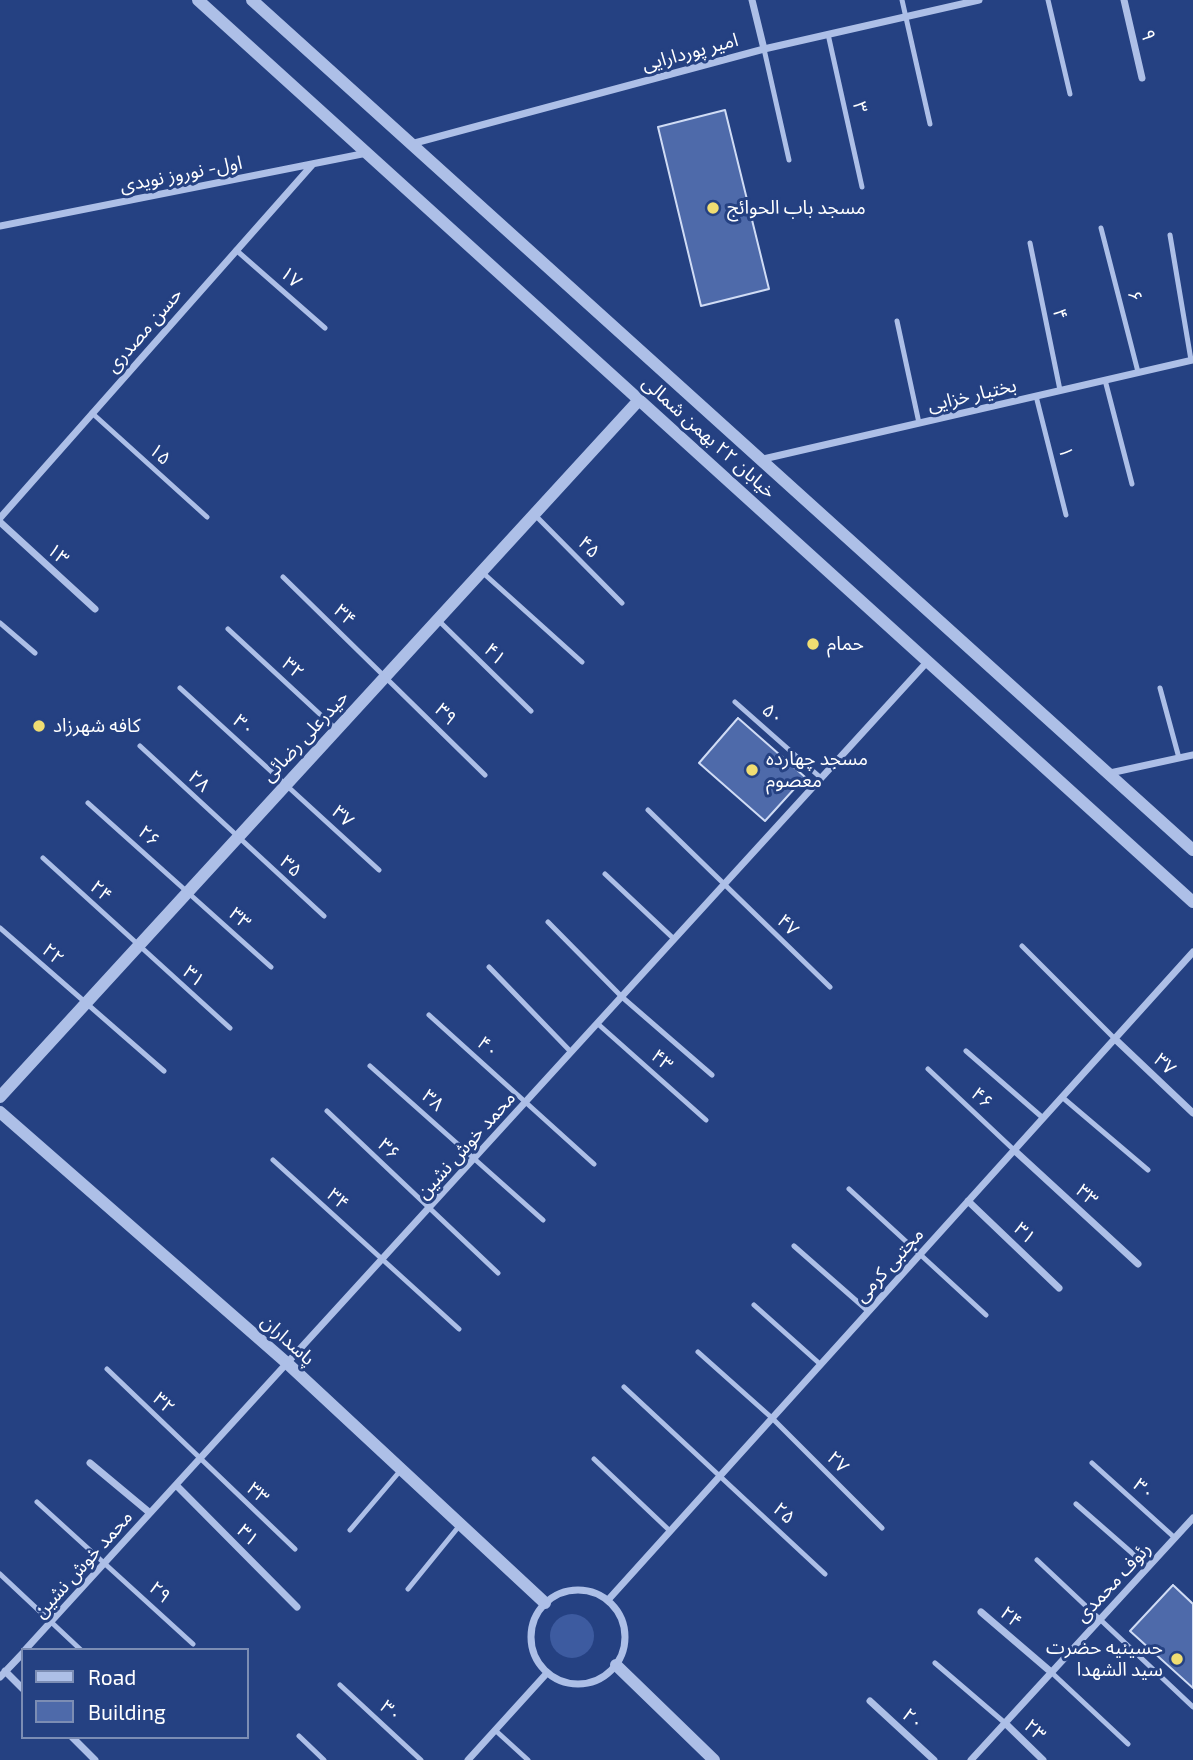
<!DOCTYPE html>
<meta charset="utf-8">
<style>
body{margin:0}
#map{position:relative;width:1193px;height:1760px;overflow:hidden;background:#254182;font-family:"Exo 2",sans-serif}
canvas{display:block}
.legend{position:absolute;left:21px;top:1648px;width:228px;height:91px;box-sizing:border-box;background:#254182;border:2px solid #7c8db4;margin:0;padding:9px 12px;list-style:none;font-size:21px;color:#fff}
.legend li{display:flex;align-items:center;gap:14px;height:35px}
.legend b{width:35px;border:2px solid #7c8db4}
</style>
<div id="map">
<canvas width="1193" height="1760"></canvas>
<ul class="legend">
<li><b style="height:9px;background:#adbfe7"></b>Road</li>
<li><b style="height:19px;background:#4e6aaa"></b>Building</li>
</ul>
</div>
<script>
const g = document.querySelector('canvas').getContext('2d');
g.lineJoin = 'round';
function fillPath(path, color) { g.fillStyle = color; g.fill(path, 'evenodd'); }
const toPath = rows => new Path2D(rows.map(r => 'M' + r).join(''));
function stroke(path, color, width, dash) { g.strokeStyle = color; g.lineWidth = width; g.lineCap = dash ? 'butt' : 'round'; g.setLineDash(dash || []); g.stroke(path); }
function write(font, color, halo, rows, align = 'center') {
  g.font = font + ' "Exo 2","Noto Sans Arabic",sans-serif'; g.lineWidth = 6; g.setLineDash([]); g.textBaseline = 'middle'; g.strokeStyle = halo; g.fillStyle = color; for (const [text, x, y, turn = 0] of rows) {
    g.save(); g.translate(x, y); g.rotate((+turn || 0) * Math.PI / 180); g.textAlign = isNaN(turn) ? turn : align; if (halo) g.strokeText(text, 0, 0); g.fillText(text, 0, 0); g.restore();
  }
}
const green = toPath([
 '550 1636a22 22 0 1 1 44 0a22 22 0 1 1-44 0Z'
]);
const building = toPath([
 [725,110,769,289,701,306,658,127,725,110],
 [738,718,805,777,765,821,699,763,738,718],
 [1173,1585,1193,1604,1193,1688,1130,1631,1173,1585]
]);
const service = toPath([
 [902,0,930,124],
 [1048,0,1070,94],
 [828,34,862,187],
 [764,49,789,160],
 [1101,228,1138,372],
 [1170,235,1191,360],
 [1030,243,1060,390],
 [236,250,325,328],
 [897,321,919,423],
 [1105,380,1132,484],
 [1036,396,1066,515],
 [92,413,207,517],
 [534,514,622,603],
 [482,572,582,662],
 [283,577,485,775],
 [438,620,531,711],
 [0,623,35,653],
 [228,629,337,730],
 [180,688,379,870],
 [1160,688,1179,758],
 [735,702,821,778],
 [140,746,324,916],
 [88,803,271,967],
 [648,810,830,987],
 [43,858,230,1028],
 [605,874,674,939],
 [548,922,622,997,712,1075],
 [0,928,164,1071],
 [1022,946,1115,1039],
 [489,967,571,1052],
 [429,1015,594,1164],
 [598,1024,706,1120],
 [966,1051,1043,1118],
 [370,1066,543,1220],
 [928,1069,1014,1150],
 [1062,1097,1148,1170],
 [327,1111,498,1273],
 [273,1160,459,1329],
 [849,1189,986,1315],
 [794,1246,868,1311],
 [754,1305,820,1364],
 [698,1352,772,1418,882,1528],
 [107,1369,295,1549],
 [624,1387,825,1574],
 [594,1459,670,1531],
 [1092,1463,1175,1538],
 [37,1502,193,1644],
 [1076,1504,1148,1567],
 [350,1530,400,1471],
 [1037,1560,1193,1707],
 [0,1574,81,1650],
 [408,1589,460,1525],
 [935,1663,1005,1723],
 [1051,1672,1128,1744],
 [340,1685,421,1760],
 [495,1730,528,1760],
 [299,1736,324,1760]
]);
const minor = toPath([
 [752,0,764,49],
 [1124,0,1142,78],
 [411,144,764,49,979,0],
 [0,226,367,153],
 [759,460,1193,360],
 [0,518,313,164],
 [0,522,95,609],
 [1110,773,1193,755],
 [1115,1039,1193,1113],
 [1014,1150,1138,1264],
 [968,1201,1059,1288],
 [90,1463,150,1513],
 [176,1485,297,1607],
 '531 1637a47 47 0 1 1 94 0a47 47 0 1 1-94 0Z',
 [608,1600,1193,952],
 [981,1612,1051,1672],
 [25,1650,928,661],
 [5,1671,23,1689],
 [0,1677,23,1653],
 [870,1701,934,1760],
 [1005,1723,1043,1760],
 [72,1737,95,1760],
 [468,1760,547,1673],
 [971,1760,1193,1518]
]);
const tertiary = toPath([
 [198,0,1193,902],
 [252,0,1193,850],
 [0,1097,639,400],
 [0,1112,288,1364,545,1603],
 [616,1665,714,1760]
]);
const markers = [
 [713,208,7,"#f0dd72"],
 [813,644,7,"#f0dd72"],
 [39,726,7,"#f0dd72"],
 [752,770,7,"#f0dd72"],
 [1177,1659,7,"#f0dd72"]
];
const streetNames = [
 ["۹",1148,35,77],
 ["امیر پوردارایی",690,52,-15],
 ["۳",860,107,77],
 ["اول- نوروز نویدی",181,174,-11],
 ["۱۷",291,277,41],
 ["۶",1135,296,76],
 ["۴",1060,314,78],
 ["حسن مصدری",144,330,-49],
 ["بختیار خزایی",972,395,-13],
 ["خیابان ۲۲ بهمن شمالی",709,437,42],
 ["۱",1066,452,76],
 ["۱۵",160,454,42],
 ["۴۵",589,547,45],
 ["۱۳",58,554,42],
 ["۳۴",345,615,44],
 ["۴۱",495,654,45],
 ["۳۲",293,668,43],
 ["۳۹",446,714,45],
 ["۵۰",773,714,41],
 ["۳۰",244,725,42],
 ["حیدرعلی رضائی",305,736,-47],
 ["۲۸",199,781,43],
 ["۳۷",343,816,42],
 ["۲۶",149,836,41],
 ["۳۵",291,866,42],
 ["۲۴",101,891,43],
 ["۳۳",240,918,42],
 ["۴۷",788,925,44],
 ["۲۲",53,954,42],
 ["۳۱",194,976,41],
 ["۴۰",488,1047,42],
 ["۴۳",662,1060,42],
 ["۳۷",1165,1064,43],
 ["۴۶",982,1098,43],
 ["۳۸",433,1100,41],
 ["محمد خوش نشین",466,1145,-48],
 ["۳۶",389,1149,44],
 ["۳۳",1087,1195,43],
 ["۳۴",338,1199,43],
 ["۳۱",1025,1233,44],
 ["مجتبی کرمی",889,1265,-48],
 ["پاسداران",288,1340,42],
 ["۳۲",164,1403,44],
 ["۲۷",838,1462,45],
 ["۳۰",1144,1489,42],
 ["۳۳",258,1493,43],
 ["۲۵",784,1513,43],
 ["۳۱",248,1535,45],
 ["محمد خوش نشین",83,1564,-48],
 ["رئوف محمدی",1113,1582,-47],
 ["۲۹",160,1592,43],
 ["۲۴",1011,1617,41],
 ["۳۰",391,1711,43],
 ["۲۰",913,1719,43],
 ["۲۳",1035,1730,44]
];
const poiNames = [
 ["مسجد باب الحوائج",727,208],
 ["حمام",827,644],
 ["کافه شهرزاد",53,726],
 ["مسجد چهارده",766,759],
 ["معصوم",766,781],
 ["حسینیه حضرت",1163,1648,"right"],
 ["سید الشهدا",1163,1670,"right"]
];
fillPath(green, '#3d5ba0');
fillPath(building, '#4e6aaa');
stroke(building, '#d0dcf5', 2);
stroke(service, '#adbfe7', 5);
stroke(minor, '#adbfe7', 7);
stroke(tertiary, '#adbfe7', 12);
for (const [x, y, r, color] of markers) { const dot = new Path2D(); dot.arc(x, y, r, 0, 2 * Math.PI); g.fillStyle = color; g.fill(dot); stroke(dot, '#254182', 2.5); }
write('19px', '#fff', '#254182', streetNames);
write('19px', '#fff', '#254182', poiNames, 'left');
</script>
